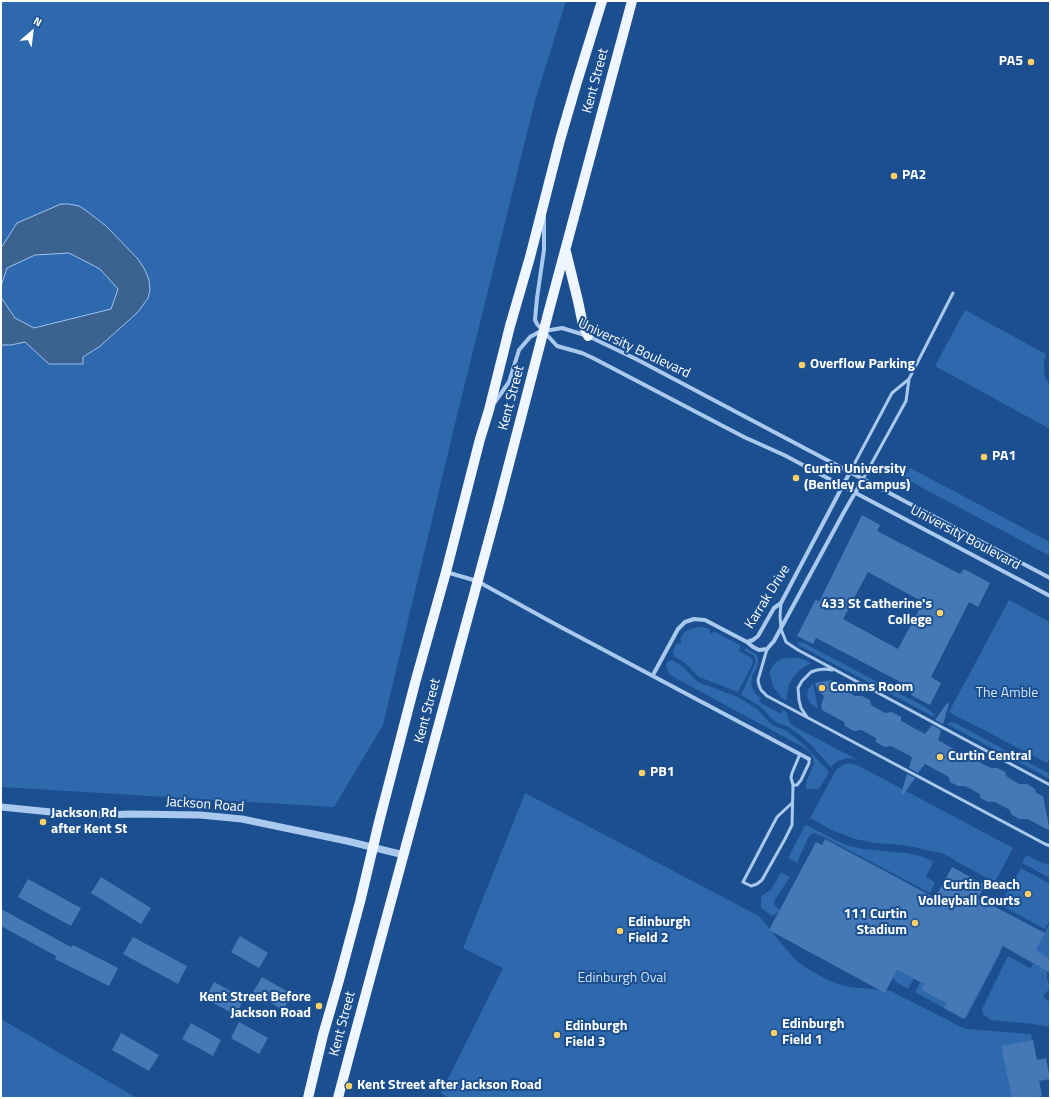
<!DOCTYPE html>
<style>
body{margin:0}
#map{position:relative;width:1051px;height:1099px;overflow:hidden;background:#1b4f8f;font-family:"Titillium Web",sans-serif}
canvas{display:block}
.frame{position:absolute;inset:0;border:2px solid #fff;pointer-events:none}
.north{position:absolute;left:12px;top:12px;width:40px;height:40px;-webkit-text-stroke:3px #1b4f8f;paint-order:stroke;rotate:28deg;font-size:11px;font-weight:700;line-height:16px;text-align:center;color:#fff}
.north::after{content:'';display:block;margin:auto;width:14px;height:18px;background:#fff;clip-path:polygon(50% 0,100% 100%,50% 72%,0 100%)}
</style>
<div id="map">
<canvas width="1051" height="1099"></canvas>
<div class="frame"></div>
<div class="north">N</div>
</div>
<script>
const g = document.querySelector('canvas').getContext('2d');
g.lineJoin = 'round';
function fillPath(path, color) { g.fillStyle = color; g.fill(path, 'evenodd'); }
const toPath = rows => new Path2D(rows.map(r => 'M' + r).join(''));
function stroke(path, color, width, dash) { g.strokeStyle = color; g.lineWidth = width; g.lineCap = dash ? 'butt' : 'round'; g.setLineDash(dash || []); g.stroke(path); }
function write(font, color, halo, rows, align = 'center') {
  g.font = font + ' "Titillium Web",sans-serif'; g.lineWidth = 4; g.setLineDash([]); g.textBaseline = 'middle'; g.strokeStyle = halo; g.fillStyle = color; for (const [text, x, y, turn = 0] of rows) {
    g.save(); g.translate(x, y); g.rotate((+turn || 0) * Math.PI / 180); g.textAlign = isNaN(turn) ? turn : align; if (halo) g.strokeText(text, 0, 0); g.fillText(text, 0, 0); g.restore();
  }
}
const green = toPath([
 [1,1,566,1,535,101,453,432,383,725,334,807,1,787],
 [965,310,1044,353,1046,356,1044,360,1044,370,1045,377,1050,385,1050,429,935,366],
 [910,468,1050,542,1050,556,904,478],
 [1009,600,1050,622,1050,756,1047,763,949,712],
 [698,627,702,627,710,629,710,633,712,634,713,632,715,632,740,645,740,648,739,651,750,657,753,660,752,665,738,692,699,677,685,663,674,656,673,651,677,643,680,644,682,641,680,639,683,634,688,630],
 [799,642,804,643,927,708,933,713,934,717,800,646,797,643],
 [746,648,757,655,758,658,758,664,752,677,751,684,754,692,761,699,759,702,781,714,783,710,785,711,787,714,790,723,797,728,856,759,848,758,844,759,836,762,831,767,811,745,801,736,789,727,774,721,760,706,741,695,756,662,754,656,744,650],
 [788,658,799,658,811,663,801,669,795,675,789,684,786,701,781,697,775,689,773,686,770,675,770,670,775,663,782,659],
 [672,660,682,666,698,682,738,697,757,709,772,725,787,731,804,745,829,772,819,789,806,789,806,782,814,764,813,758,811,754,806,749,801,746,670,675,667,669,666,666,668,661],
 [813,683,818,709,811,704,807,696,808,689],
 [951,722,955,723,1050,774,1050,779,947,724],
 [850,763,857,765,1013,848,995,882,955,861,956,857,955,860,942,853,930,851,914,847,901,845,875,843,855,839,834,831,810,818,836,770,843,765],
 [525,793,759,916,785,948,797,961,808,969,826,979,838,984,850,987,891,991,961,1027,966,1029,1031,1034,1042,1098,448,1098,441,1093,503,968,463,948],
 [807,825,833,839,849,846,863,849,906,853,920,856,932,861,933,862,926,877,935,882,930,893,820,835,819,836,815,833,811,834,808,838,797,863,788,858,805,826],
 [1026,855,1038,861,1050,865,1050,878,1022,863],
 [1021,868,1050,884,1050,920,1045,929,1000,905],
 [781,872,790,877,774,901,775,906,781,911,772,916,761,908,761,896,771,890],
 [1050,923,1050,959,1035,951],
 [994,948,1001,952,966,1018,962,1018,915,992,920,982,924,985,921,990,948,1005],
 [1008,956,1030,968,1033,964,1047,970,1047,978,1050,988,1043,996,1049,1002,1050,1001,1050,1027,1033,1024,991,1020,985,1016,983,1014,982,1009,983,1007],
 [897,970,914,979,908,989,896,982,893,977],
 [1,1019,137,1098,1,1098]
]);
const water = toPath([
 [61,204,69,204,79,206,88,212,106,226,138,259,145,270,149,280,150,290,148,298,138,312,99,347,83,357,83,364,49,364,25,342,11,345,1,345,1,297,15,318,34,328,111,309,118,289,100,269,69,253,35,255,7,268,1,286,1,248,17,223,61,204]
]);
const building = toPath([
 [862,515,880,525,877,531,960,574,964,569,990,583,978,607,969,602,931,677,941,683,930,705,911,695,914,689,816,638,813,644,797,636,816,599,819,602],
 [868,572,923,602,898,649,843,619],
 [831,680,840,684,841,688,855,696,862,696,870,700,871,705,885,713,892,712,901,717,901,721,925,734,932,725,941,730,938,740,959,752,966,751,975,756,975,760,991,768,997,768,1005,772,1006,776,1019,784,1027,784,1035,789,1036,793,1043,796,1050,831,1028,819,1019,819,1011,814,1010,810,995,802,989,802,980,798,980,794,965,786,958,786,950,782,949,777,925,764,918,773,909,768,912,757,891,746,884,747,876,742,876,738,861,730,854,731,845,726,844,722,822,710,821,706,824,696,818,691,815,683],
 [947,703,949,704,943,724,935,720],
 [907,774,915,778,903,795,901,794],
 [825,839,935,898,952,867,985,885,978,898,1045,933,1036,950,1050,959,1050,973,1003,946,964,1019,944,1008,947,1004,921,990,924,984,897,970,885,993,769,930,816,842,822,845],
 [101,877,151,908,141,924,91,893],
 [28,879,81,908,71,926,18,897],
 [1,909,71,947,73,945,118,968,109,986,55,959,56,956,1,926],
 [240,936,268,953,259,968,231,952],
 [133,937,187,966,178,984,123,954],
 [262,977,292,994,283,1010,253,992],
 [214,982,244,998,236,1015,205,999],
 [239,1022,268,1038,259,1054,231,1038],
 [191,1023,221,1040,213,1056,182,1039],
 [121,1033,159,1055,149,1071,112,1050],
 [1033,1040,1037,1060,1046,1058,1050,1079,1039,1081,1042,1096,1028,1098,1012,1098,1002,1050,1002,1046]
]);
const service = toPath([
 [850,472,892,393,909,379],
 [863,479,906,401,909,379,953,293],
 [781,603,780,616,781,629,786,642,798,650,1050,785],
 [767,649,758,680,759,685,761,690,767,696,1045,844,1050,846],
 [807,717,801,708,799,700,798,688,802,681,811,672,817,670,825,669,832,670],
 [800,754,792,773,791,778,793,785,797,785,801,780,809,763,809,759],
 [792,803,777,817,743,882,751,886,757,884,762,880,785,839,792,825,793,785]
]);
const minor = toPath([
 [544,216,544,250,537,298,535,320,537,324,557,346,582,353,593,358,744,437,784,455,1050,596],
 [495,402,509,382,519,350,530,337,539,332,562,328,588,336,638,360,1050,578],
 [446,572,477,581,555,624,809,759],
 [747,642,753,640,758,636,774,608,781,603,850,472],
 [653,675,678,629,685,622,694,619,705,620,747,642,753,647,759,650,767,649,774,641,844,512,863,479]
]);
const tertiary = toPath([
 [1,807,61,813,108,815,130,814,200,815,242,819,347,841,404,855]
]);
const primary = toPath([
 [566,252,578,301,583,325,588,336],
 [308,1098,323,1035,339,980,360,902,379,822,415,683,446,572,480,439,489,410,510,326,530,257,560,140,576,85,602,1],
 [338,1098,352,1045,498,506,548,314,632,1]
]);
const markers = [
 [1031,62,4,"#ffd166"],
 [894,176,4,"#ffd166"],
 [802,365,4,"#ffd166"],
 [984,457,4,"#ffd166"],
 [796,478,4,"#ffd166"],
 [940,613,4,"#ffd166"],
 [822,688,4,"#ffd166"],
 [940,757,4,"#ffd166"],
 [642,773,4,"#ffd166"],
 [43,822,4,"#ffd166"],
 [1028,894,4,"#ffd166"],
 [915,923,4,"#ffd166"],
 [620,931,4,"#ffd166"],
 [319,1006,4,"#ffd166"],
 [774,1033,4,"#ffd166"],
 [557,1035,4,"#ffd166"],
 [349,1086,4,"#ffd166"]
];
const poiNames = [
 ["PA5",1023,62,"right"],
 ["PA2",902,176],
 ["Overflow Parking",810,365],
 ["PA1",992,457],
 ["Curtin University",804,470],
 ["(Bentley Campus)",804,486],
 ["433 St Catherine's",932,605,"right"],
 ["College",932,621,"right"],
 ["Comms Room",830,688],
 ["Curtin Central",948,757],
 ["PB1",650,773],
 ["Jackson Rd",51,814],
 ["after Kent St",51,830],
 ["Curtin Beach",1020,886,"right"],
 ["Volleyball Courts",1020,902,"right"],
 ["111 Curtin",907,915,"right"],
 ["Stadium",907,931,"right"],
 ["Edinburgh",628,923],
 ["Field 2",628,939],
 ["Kent Street Before",311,998,"right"],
 ["Jackson Road",311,1014,"right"],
 ["Edinburgh",782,1025],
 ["Field 1",782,1041],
 ["Edinburgh",565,1027],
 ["Field 3",565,1043],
 ["Kent Street after Jackson Road",357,1086]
];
const streetNames = [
 ["Kent Street",596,81,-75],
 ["University Boulevard",634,349,25],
 ["Kent Street",512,398,-75],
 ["University Boulevard",965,538,28],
 ["Karrak Drive",768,597,-58],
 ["Kent Street",428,711,-75],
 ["Jackson Road",205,805,4],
 ["Kent Street",343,1024,-75]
];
const parkNames = [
 ["The Amble",1007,694],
 ["Edinburgh Oval",622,979]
];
fillPath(green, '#2e69ad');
fillPath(water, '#3c6290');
stroke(water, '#9cc4f0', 1);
fillPath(building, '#4478b7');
stroke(service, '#a9c9ee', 3);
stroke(minor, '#a9c9ee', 4);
stroke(tertiary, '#a9c9ee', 7);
stroke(primary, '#f0f6ff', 10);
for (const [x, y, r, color] of markers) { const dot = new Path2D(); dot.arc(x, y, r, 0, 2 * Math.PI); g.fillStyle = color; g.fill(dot); stroke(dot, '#1b4f8f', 1.5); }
write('bold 14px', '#fff', '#1b4f8f', poiNames, 'left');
write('14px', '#fff', '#1b4f8f', streetNames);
write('14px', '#cfe3fa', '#1b4f8f', parkNames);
</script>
